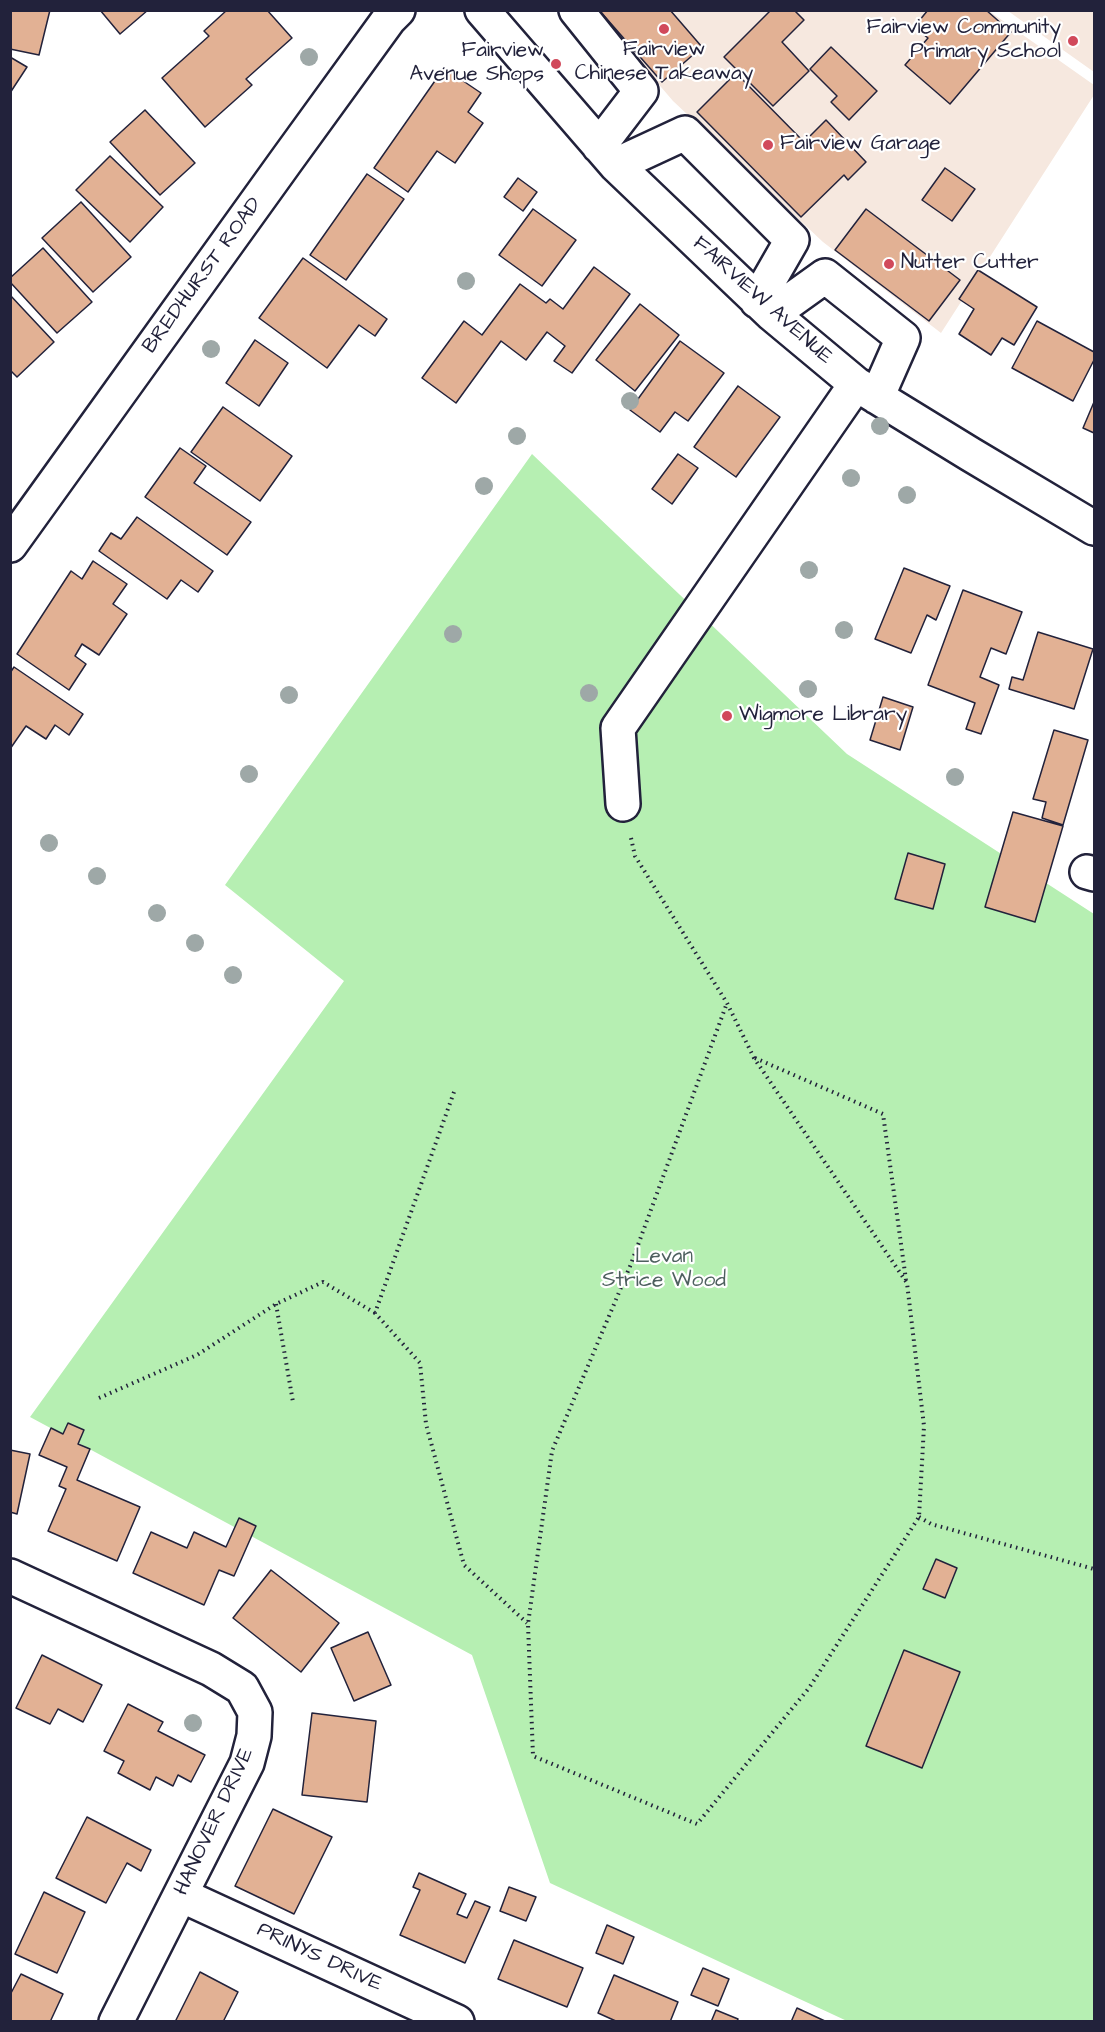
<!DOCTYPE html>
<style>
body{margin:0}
#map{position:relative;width:1105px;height:2032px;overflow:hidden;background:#fff;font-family:"Architects Daughter",sans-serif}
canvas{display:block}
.frame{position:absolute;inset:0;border:12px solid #22223b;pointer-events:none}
</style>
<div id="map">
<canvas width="1105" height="2032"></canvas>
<div class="frame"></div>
</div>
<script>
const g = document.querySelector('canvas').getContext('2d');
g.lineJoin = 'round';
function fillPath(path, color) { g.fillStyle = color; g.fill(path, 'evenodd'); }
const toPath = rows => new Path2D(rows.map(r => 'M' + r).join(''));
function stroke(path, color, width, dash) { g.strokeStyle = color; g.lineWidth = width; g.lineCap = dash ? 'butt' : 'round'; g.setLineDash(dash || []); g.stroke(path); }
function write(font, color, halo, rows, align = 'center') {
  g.font = font + ' "Architects Daughter",sans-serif'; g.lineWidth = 4.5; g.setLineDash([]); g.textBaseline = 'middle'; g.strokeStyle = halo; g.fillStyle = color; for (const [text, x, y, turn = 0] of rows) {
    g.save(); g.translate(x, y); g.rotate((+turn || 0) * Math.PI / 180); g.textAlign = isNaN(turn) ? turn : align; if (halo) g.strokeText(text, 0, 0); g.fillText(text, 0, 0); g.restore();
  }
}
const built = toPath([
 [596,11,989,11,1094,85,1094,95,941,333,823,242,673,101],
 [1008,11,1094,11,1094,72]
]);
const green = toPath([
 [532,454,847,754,1094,914,1094,2021,847,2021,550,1883,472,1655,30,1417,344,981,225,885]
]);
const building = toPath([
 [10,10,50,10,39,55,10,49,10,10],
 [100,10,148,10,120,34,100,10],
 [227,10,267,10,292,38,246,79,252,85,205,127,162,78,209,36,204,31,227,10],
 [599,10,670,10,702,47,662,82,599,10],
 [771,10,794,10,804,20,782,42,809,71,773,106,724,57,771,10],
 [928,10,986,10,1011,32,950,104,905,65,928,38,914,27,928,10],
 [831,47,877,91,849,120,831,102,837,96,810,69,831,47],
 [10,57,27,67,10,93,10,57],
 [444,68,481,93,468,112,483,123,455,163,437,151,408,192,374,168,444,68],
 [736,73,804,142,826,120,866,162,848,180,844,175,801,217,697,112,736,73],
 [145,110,195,163,160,195,110,142,145,110],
 [110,156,163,207,130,242,76,190,110,156],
 [945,168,975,189,952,221,922,200,945,168],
 [367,174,404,199,346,280,310,255,367,174],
 [518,178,537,192,523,211,504,197,518,178],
 [81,202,131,257,93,292,42,238,81,202],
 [533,209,576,240,542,286,499,255,533,209],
 [866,209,960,280,929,321,835,250,866,209],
 [43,248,92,302,57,333,10,282,10,278,43,248],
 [303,258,387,319,375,336,359,325,327,368,259,318,303,258],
 [594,267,630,294,572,373,554,361,565,346,547,332,526,360,501,341,456,403,422,378,464,321,482,335,520,284,546,303,550,299,563,309,594,267],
 [978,270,1037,307,1014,345,1002,338,991,355,959,334,974,309,959,299,978,270],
 [10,295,54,342,17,377,10,370,10,295],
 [640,304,679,335,635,391,596,360,640,304],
 [1037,321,1094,352,1094,360,1073,401,1012,368,1037,321],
 [255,340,288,363,259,406,226,383,255,340],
 [680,341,724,373,688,421,675,412,660,432,630,410,680,341],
 [738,386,780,417,736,477,694,447,738,386],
 [1094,402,1094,433,1083,428,1094,402],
 [223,407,292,456,260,501,191,452,223,407],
 [180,448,206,466,194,483,251,522,227,555,145,497,180,448],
 [678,454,698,468,672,504,652,489,678,454],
 [137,517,213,571,198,592,181,580,167,599,99,551,111,533,121,539,137,517],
 [93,561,127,584,113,604,127,614,99,655,82,644,75,656,86,664,69,690,17,654,71,571,82,579,93,561],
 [904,568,950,586,936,620,927,615,911,653,875,639,904,568],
 [963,590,1022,612,1006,654,991,648,980,677,999,685,981,734,966,729,975,703,928,685,963,590],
 [1038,632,1093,649,1074,709,1009,689,1012,677,1023,680,1038,632],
 [14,667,83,714,69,735,55,725,46,739,26,726,10,749,10,673,14,667],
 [883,697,913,707,900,750,870,740,883,697],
 [1054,730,1088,740,1063,825,1042,818,1046,802,1033,799,1054,730],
 [1013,812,1063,826,1035,922,985,907,1013,812],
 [908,853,945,864,933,909,895,899,908,853],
 [68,1423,84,1430,78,1444,90,1449,77,1480,140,1507,117,1561,48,1531,66,1489,59,1486,67,1467,39,1455,51,1428,63,1434,68,1423],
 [10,1450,30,1454,17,1514,10,1512,10,1450],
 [239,1518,256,1526,234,1576,219,1570,204,1605,133,1573,151,1532,187,1548,194,1532,226,1547,239,1518],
 [936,1559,957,1568,945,1598,923,1589,936,1559],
 [271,1570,339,1623,301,1672,233,1618,271,1570],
 [368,1632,391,1685,354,1701,331,1648,368,1632],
 [904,1650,960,1672,922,1768,866,1746,904,1650],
 [42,1655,102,1685,83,1722,58,1709,50,1724,16,1708,42,1655],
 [128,1704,163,1722,158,1731,205,1755,191,1782,178,1775,173,1786,156,1777,150,1790,118,1773,124,1761,104,1751,128,1704],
 [312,1713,376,1721,367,1802,302,1795,312,1713],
 [273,1809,332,1837,294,1914,235,1886,273,1809],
 [87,1817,151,1850,141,1871,127,1863,106,1903,56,1878,87,1817],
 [419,1873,466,1894,457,1914,467,1918,475,1901,490,1907,465,1963,400,1935,420,1890,413,1887,419,1873],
 [509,1887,536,1897,526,1921,500,1911,509,1887],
 [44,1892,85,1912,57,1973,15,1954,44,1892],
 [607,1925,634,1937,623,1964,596,1953,607,1925],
 [514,1940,583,1968,567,2007,498,1979,514,1940],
 [703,1968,729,1979,718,2006,691,1995,703,1968],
 [200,1972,238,1992,223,2022,175,2022,200,1972],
 [21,1974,63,1994,50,2022,10,2022,10,1995,21,1974],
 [614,1975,678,2002,670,2022,618,2022,598,2013,614,1975],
 [797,2008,827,2022,791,2022,797,2008],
 [716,2010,738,2019,737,2022,711,2022,716,2010]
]);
const path = toPath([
 [631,838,635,856,727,1003,754,1058,907,1283,924,1426,919,1517,809,1688,697,1824,533,1756,528,1624,552,1451,631,1264,727,1003],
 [755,1058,883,1114,906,1280],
 [454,1092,375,1313,420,1363,426,1424,464,1565,527,1623],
 [276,1304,293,1402],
 [99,1398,197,1355,276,1304,323,1282,375,1313],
 [919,1517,931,1524,1094,1569]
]);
const minor = toPath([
 [482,10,616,165,772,314,856,384,970,454,1094,528],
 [576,10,641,91,599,146],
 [616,165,685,133,792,240,757,301],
 [772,314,825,276,903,338,877,397],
 [10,545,286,161,389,19,398,10],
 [623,804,618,728,856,384],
 [1087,872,1094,874],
 [10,1576,211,1669,242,1688,255,1712,254,1736,247,1763,116,2022],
 [181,1895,457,2022]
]);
const trees = [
 [309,57],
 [466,281],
 [211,349],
 [630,401],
 [880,426],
 [517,436],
 [851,478],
 [484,486],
 [907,495],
 [809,570],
 [844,630],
 [453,634],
 [808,689],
 [589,693],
 [289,695],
 [249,774],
 [955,777],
 [49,843],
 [97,876],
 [157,913],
 [195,943],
 [233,975],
 [193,1723]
];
const markers = [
 [664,29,6,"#d1495b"],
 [1073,41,6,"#d1495b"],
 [556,64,6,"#d1495b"],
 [768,145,6,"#d1495b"],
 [889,264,6,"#d1495b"],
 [727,716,6,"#d1495b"]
];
const poiNames = [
 ["Fairview Community",1061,29,"right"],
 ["Primary School",1061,53,"right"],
 ["Fairview",664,51,"center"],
 ["Chinese Takeaway",664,75,"center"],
 ["Fairview",544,52,"right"],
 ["Avenue Shops",544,76,"right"],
 ["Fairview Garage",780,145],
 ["Nutter Cutter",901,264],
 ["Wigmore Library",739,716]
];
const streetNames = [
 ["BREDHURST ROAD",203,276,-54],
 ["FAIRVIEW AVENUE",762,301,42],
 ["HANOVER DRIVE",215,1822,-65],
 ["PRINYS DRIVE",319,1958,25]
];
const parkNames = [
 ["Levan",664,1258],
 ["Strice Wood",664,1282]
];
fillPath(built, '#f6e8df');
fillPath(green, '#b6efb2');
fillPath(building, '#e2b194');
stroke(building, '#22223b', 1.5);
stroke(minor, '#22223b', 38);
stroke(path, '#22223b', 4, [1.5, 4.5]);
stroke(minor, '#fff', 33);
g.fillStyle = '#9ea8a7';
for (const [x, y] of trees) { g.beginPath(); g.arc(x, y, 9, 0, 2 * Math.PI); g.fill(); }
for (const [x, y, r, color] of markers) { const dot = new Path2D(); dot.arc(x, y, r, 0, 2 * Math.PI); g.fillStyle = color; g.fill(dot); stroke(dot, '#fff', 2); }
write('21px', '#22223b', '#fff', poiNames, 'left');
write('21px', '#22223b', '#fff', streetNames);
write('21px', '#4e605f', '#fff', parkNames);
</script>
